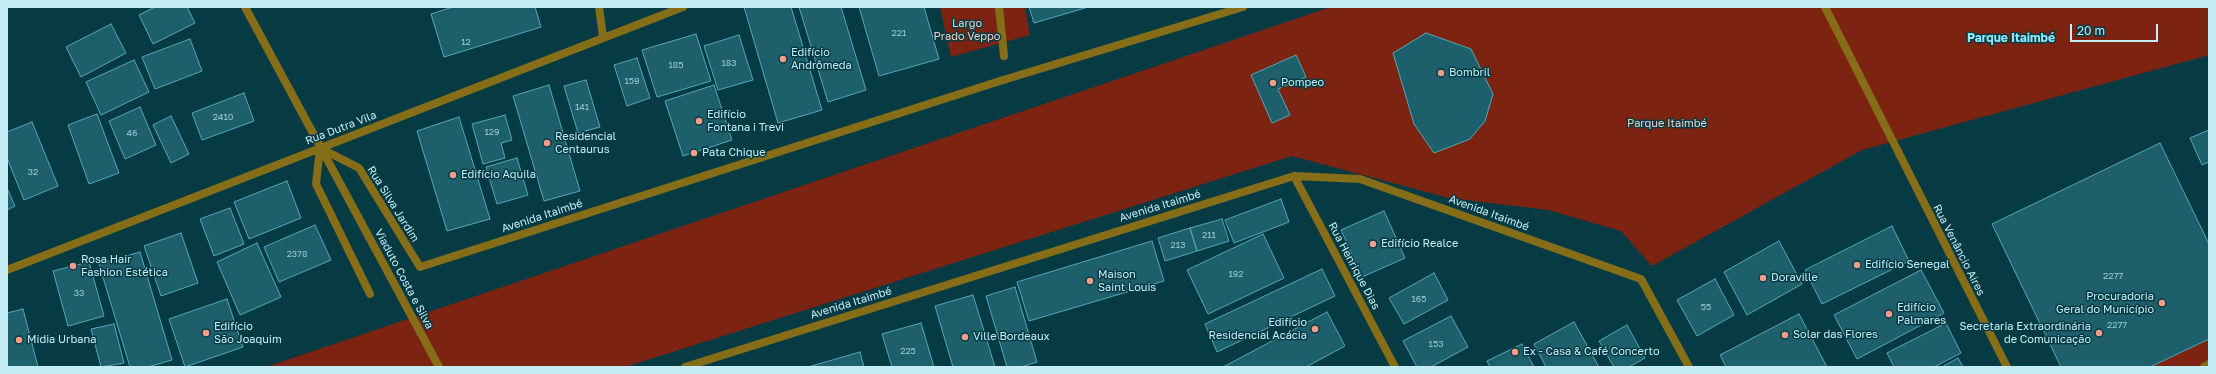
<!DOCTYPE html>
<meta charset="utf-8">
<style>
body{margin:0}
#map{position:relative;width:2216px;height:374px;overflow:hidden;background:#073b44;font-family:"Golos Text",sans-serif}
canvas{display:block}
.frame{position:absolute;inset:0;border:8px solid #c4edf6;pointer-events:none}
.scale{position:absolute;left:2070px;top:24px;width:88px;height:18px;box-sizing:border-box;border:2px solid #c4edf6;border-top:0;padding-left:5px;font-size:12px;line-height:14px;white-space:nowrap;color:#c4edf6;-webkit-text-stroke:3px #073b44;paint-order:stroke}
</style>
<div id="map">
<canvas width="2216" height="374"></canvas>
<div class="frame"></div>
<div class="scale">20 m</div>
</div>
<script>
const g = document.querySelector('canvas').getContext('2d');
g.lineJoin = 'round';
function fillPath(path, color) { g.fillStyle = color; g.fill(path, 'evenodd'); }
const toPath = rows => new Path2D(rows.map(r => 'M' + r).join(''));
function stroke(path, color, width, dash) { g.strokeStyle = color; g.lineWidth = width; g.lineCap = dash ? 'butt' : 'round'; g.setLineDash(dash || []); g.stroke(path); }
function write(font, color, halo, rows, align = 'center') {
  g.font = font + ' "Golos Text",sans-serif'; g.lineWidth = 3; g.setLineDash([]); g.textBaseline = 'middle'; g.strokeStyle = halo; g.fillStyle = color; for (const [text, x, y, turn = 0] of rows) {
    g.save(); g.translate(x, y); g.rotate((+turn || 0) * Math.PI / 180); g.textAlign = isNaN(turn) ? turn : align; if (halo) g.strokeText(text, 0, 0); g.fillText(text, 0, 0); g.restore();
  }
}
const green = toPath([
 [940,7,1025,7,1030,35,951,57],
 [1331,7,2209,7,2209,55,1862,150,1652,266,1621,231,1548,210,1449,198,1292,156,625,367,266,367],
 [2209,339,2209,367,2150,367]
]);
const building = toPath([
 [155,7,187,7,195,23,153,44,139,15,155,7],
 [453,7,535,7,541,27,444,57,431,14,453,7],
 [744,7,791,7,822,110,778,123,744,7],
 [799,7,841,7,866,90,828,102,799,7],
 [859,7,924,7,939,59,879,76,859,7],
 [1029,7,1085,7,1085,8,1034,23,1029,7],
 [111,24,126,53,81,77,66,47,111,24],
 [1426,33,1471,49,1493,94,1485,121,1470,139,1434,153,1414,124,1393,53,1426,33],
 [696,34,711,81,657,97,642,50,696,34],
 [739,35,753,80,718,90,704,46,739,35],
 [190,39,202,71,155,89,142,57,190,39],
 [1296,55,1306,77,1278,89,1290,115,1272,123,1251,75,1296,55],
 [637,58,650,98,627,106,614,65,637,58],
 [134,60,149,92,101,115,86,82,134,60],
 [586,80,600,127,578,133,564,86,586,80],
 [549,85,580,191,544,201,513,96,549,85],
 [714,85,732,140,683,156,665,101,714,85],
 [244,93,254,121,202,140,192,113,244,93],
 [140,107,156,145,125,159,109,121,140,107],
 [97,114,119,173,89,184,68,125,97,114],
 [505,115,512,140,501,143,505,158,483,164,472,124,505,115],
 [171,116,189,154,171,163,153,125,171,116],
 [459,117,490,219,447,231,417,131,459,117],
 [32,122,58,186,24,200,7,158,7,132,32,122],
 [2209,130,2209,162,2202,165,2190,138,2209,130],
 [2160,143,2209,244,2209,339,2150,367,2061,367,1992,224,2160,143],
 [517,158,528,195,497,204,486,167,517,158],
 [287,181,301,218,249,239,234,202,287,181],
 [7,188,15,206,7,210,7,188],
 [1281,199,1289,222,1234,243,1225,220,1281,199],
 [230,208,244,244,214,256,200,219,230,208],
 [1384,211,1405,258,1362,277,1341,230,1384,211],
 [1222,219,1229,241,1197,251,1190,228,1222,219],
 [315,225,331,260,279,282,264,247,315,225],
 [1892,226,1909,261,1822,304,1805,270,1892,226],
 [1190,228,1197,251,1165,261,1158,238,1190,228],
 [181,233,198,283,161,296,144,246,181,233],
 [1263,234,1284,278,1208,314,1187,270,1263,234],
 [1152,241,1164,281,1029,321,1017,282,1152,241],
 [1779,241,1802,284,1747,315,1724,272,1779,241],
 [257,243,281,297,240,315,217,262,257,243],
 [140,252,172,360,148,367,130,367,99,264,140,252],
 [89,262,104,316,68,326,53,271,89,262],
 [1322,269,1335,296,1217,352,1205,324,1322,269],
 [1921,270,1944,313,1857,359,1834,315,1921,270],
 [1434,273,1448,300,1404,324,1389,298,1434,273],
 [1715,279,1734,315,1697,336,1677,300,1715,279],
 [1015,287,1037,362,1021,367,1007,367,986,296,1015,287],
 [973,295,995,367,953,367,935,306,973,295],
 [227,299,243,347,185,367,169,319,227,299],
 [23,309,38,367,7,367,7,313,23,309],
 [1327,312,1345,346,1306,367,1223,367,1327,312],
 [1799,314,1827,367,1726,367,1720,355,1799,314],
 [1451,316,1468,347,1431,367,1417,367,1403,341,1451,316],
 [1574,322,1599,367,1546,367,1534,344,1574,322],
 [921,323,934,367,892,367,882,334,921,323],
 [1946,323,1961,353,1934,367,1894,367,1887,353,1946,323],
 [114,324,124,363,101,367,91,329,114,324],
 [1627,325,1645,358,1629,367,1614,367,1599,341,1627,325],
 [1522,344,1534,367,1490,367,1487,361,1522,344],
 [860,352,864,367,808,367,860,352],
 [1958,358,1963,367,1942,367,1958,358]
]);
const pedestrian = toPath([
 [2204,367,2209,364]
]);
const minor = toPath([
 [599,7,603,37],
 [999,7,1004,56],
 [1294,176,1395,367],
 [7,270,683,7],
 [370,294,316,184,320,148,359,168,420,267,1000,81,1243,7],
 [685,367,1294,176,1360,179,1641,279,1689,367]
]);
const tertiary = toPath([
 [245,7,439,367],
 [1825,7,2007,367]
]);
const markers = [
 [783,59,4,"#f49d8b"],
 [1441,73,4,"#f49d8b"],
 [1273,83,4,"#f49d8b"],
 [699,121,4,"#f49d8b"],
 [547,143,4,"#f49d8b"],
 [694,153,4,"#f49d8b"],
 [453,175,4,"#f49d8b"],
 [1373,244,4,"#f49d8b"],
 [1857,265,4,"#f49d8b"],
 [73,266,4,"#f49d8b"],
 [1763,278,4,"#f49d8b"],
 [1090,281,4,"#f49d8b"],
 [2162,303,4,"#f49d8b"],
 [1889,314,4,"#f49d8b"],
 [1315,329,4,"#f49d8b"],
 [206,333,4,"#f49d8b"],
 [2099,333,4,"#f49d8b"],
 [1785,335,4,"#f49d8b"],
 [965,337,4,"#f49d8b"],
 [19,340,4,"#f49d8b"],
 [1515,352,4,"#f49d8b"]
];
const numberNames = [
 ["221",899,33],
 ["12",466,42],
 ["183",729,63],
 ["185",676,65],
 ["159",632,81],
 ["141",582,107],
 ["2410",223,117],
 ["129",492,132],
 ["46",132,133],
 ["32",33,172],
 ["211",1209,235],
 ["213",1178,245],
 ["2378",297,254],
 ["192",1236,274],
 ["2277",2113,276],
 ["33",79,293],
 ["165",1419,299],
 ["55",1706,307],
 ["2277",2117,325],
 ["153",1436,344],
 ["225",908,351]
];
const parkNames = [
 ["Largo",967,24],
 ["Prado Veppo",967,37],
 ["Parque Itaimbé",1667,124]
];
const poiNames = [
 ["Edifício",791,53],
 ["Andrômeda",791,66],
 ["Bombril",1449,73],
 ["Pompeo",1281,83],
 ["Edifício",707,115],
 ["Fontana i Trevi",707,128],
 ["Residencial",555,137],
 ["Centaurus",555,150],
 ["Pata Chique",702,153],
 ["Edifício Aquila",461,175],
 ["Edifício Realce",1381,244],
 ["Rosa Hair",81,260],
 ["Fashion Estética",81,273],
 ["Edifício Senegal",1865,265],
 ["Maison",1098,275],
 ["Saint Louis",1098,288],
 ["Doraville",1771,278],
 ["Procuradoria",2154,297,"right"],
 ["Geral do Município",2154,310,"right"],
 ["Edifício",1897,308],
 ["Palmares",1897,321],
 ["Edifício",1307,323,"right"],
 ["Residencial Acácia",1307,336,"right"],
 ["Edifício",214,327],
 ["São Joaquim",214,340],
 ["Secretaria Extraordinária",2091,327,"right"],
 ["de Comunicação",2091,340,"right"],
 ["Solar das Flores",1793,335],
 ["Ville Bordeaux",973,337],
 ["Midia Urbana",27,340],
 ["Ex - Casa & Café Concerto",1523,352]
];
const streetNames = [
 ["Rua Dutra Vila",341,128,-21],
 ["Rua Silva Jardim",393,204,58],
 ["Avenida Itaimbé",1160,206,-17],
 ["Avenida Itaimbé",1489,213,20],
 ["Avenida Itaimbé",542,216,-18],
 ["Rua Venâncio Aires",1959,250,63],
 ["Rua Henrique Dias",1354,266,62],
 ["Viaduto Costa e Silva",404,279,62],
 ["Avenida Itaimbé",851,303,-17]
];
const neighbourhoodNames = [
 ["Parque Itaimbé",2011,38]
];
fillPath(green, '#7d2312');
fillPath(building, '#1d606c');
stroke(building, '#50a8ba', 1);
stroke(pedestrian, '#866e18', 8);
stroke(minor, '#866e18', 8);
stroke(tertiary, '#866e18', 8);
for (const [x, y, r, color] of markers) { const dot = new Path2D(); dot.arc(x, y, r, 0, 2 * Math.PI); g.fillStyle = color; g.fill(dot); stroke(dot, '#073b44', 1.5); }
write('9px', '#9acad4', null, numberNames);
write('11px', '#efcdc6', '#073b44', parkNames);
write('11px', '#c4edf6', '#073b44', poiNames, 'left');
write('11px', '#c4edf6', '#073b44', streetNames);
write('bold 12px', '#90e8fa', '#073b44', neighbourhoodNames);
</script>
